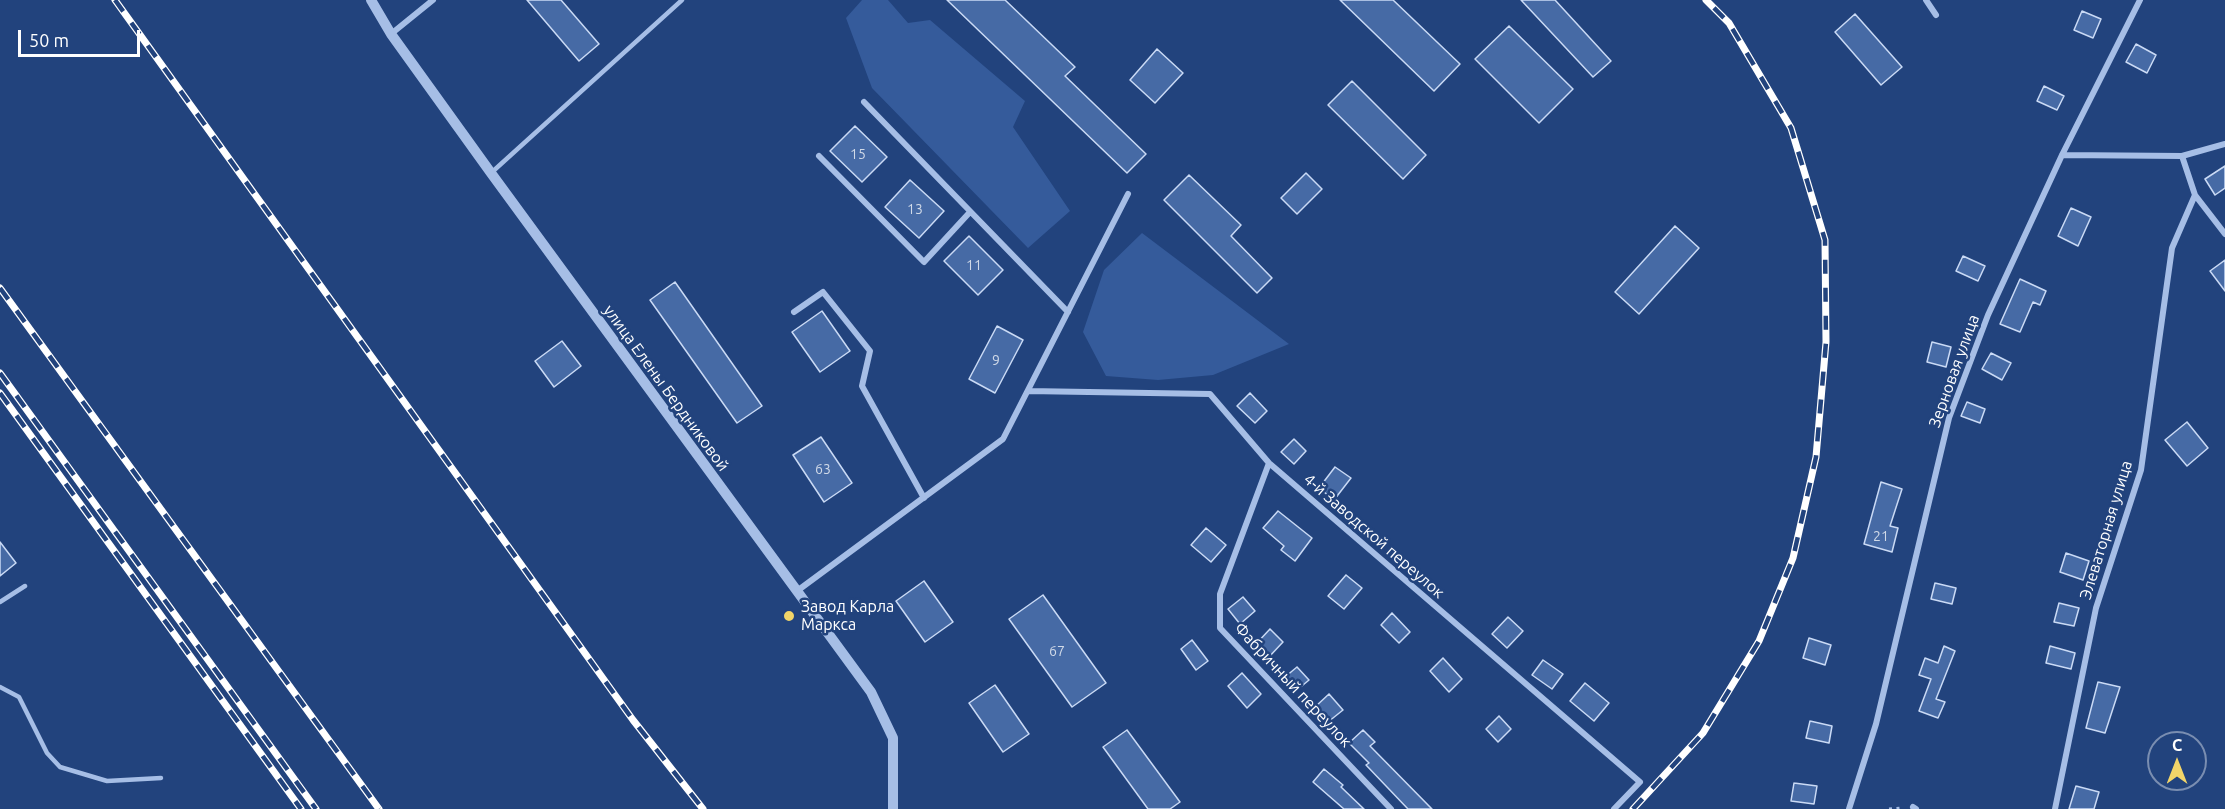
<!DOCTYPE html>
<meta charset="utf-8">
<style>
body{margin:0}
#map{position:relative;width:2225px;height:809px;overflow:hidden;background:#22437d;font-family:Ubuntu,sans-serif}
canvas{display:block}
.north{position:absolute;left:2147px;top:731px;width:60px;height:60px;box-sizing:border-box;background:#22437d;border:2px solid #7a8eb1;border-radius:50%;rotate:0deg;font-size:16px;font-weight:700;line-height:24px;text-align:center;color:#fff}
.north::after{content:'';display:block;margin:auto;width:21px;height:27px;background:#f2d569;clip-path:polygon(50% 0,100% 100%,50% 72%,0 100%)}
.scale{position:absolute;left:18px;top:30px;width:122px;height:27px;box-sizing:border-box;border:3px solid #fff;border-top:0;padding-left:8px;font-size:18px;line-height:21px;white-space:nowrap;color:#fff;-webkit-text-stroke:4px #22437d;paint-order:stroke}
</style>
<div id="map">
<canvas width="2225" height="809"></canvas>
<div class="north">С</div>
<div class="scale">50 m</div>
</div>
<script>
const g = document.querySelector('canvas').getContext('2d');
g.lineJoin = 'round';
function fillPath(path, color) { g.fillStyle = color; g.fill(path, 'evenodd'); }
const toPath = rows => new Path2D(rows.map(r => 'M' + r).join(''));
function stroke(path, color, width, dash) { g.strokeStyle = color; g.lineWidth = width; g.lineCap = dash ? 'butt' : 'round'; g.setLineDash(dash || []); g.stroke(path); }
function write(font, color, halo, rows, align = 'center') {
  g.font = font + ' Ubuntu,sans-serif'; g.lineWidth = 5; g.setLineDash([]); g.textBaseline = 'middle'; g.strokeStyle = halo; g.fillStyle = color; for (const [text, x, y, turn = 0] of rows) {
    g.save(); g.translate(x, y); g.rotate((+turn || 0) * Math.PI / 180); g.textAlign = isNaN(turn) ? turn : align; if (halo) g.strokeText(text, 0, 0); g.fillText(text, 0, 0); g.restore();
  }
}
const green = toPath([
 [862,0,888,0,908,23,930,20,1025,101,1013,127,1070,211,1028,248,872,88,846,18],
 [1142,233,1289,344,1213,375,1158,380,1106,376,1083,332,1104,270]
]);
const building = toPath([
 [527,0,561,0,599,44,579,61,527,0],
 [947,0,1005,0,1075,67,1065,76,1146,154,1127,173,947,0],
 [1340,0,1393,0,1460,64,1434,91,1340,0],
 [1521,0,1555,0,1611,61,1593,77,1521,0],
 [2082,11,2101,19,2093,38,2074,30,2082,11],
 [1855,14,1902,67,1881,85,1835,32,1855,14],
 [1509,26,1573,89,1539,123,1475,59,1509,26],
 [2136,44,2156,55,2147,73,2126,62,2136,44],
 [1157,49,1183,73,1155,103,1130,80,1157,49],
 [1352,81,1426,155,1403,179,1328,105,1352,81],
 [2044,86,2064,96,2057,110,2037,101,2044,86],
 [855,126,887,157,862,182,830,151,855,126],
 [2225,166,2225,188,2215,195,2205,179,2225,166],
 [1306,173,1322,189,1297,214,1281,198,1306,173],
 [1189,175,1241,225,1231,236,1272,278,1257,293,1164,200,1189,175],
 [910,180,944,211,919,238,885,207,910,180],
 [2071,208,2091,217,2078,246,2058,236,2071,208],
 [1675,226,1699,248,1639,314,1615,292,1675,226],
 [969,236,1003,270,978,295,944,261,969,236],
 [1963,256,1985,266,1978,281,1956,271,1963,256],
 [2225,260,2225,291,2210,271,2225,260],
 [2020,279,2046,291,2040,305,2033,302,2020,332,2000,324,2020,279],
 [675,282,762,406,737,423,650,300,675,282],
 [822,311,850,351,820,372,792,332,822,311],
 [997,326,1023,340,995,393,969,379,997,326],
 [562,341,581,366,554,387,535,361,562,341],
 [1932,342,1951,347,1946,367,1927,362,1932,342],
 [1991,353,2011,363,2002,380,1982,369,1991,353],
 [1250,393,1267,411,1255,423,1237,406,1250,393],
 [1967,402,1985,409,1980,423,1961,416,1967,402],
 [2187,422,2208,448,2187,466,2165,440,2187,422],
 [821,437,852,483,824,502,793,455,821,437],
 [1294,439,1306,451,1294,464,1281,452,1294,439],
 [1335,467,1351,478,1334,500,1319,488,1335,467],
 [1881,482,1902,489,1890,526,1898,528,1892,552,1864,544,1881,482],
 [1278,511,1312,538,1295,561,1281,550,1284,546,1263,528,1278,511],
 [1206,528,1226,545,1211,562,1191,545,1206,528],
 [0,542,16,563,0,576,0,542],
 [2066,553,2089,561,2083,580,2060,572,2066,553],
 [1346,575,1362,588,1344,609,1328,596,1346,575],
 [924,581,953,622,925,642,896,601,924,581],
 [1935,583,1956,588,1952,604,1931,599,1935,583],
 [1043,595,1106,683,1072,707,1009,619,1043,595],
 [1243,597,1255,611,1240,624,1228,609,1243,597],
 [2059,603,2079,608,2074,626,2054,622,2059,603],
 [1392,613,1410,632,1399,643,1381,625,1392,613],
 [1508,617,1523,631,1507,648,1492,634,1508,617],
 [1270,629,1283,642,1268,658,1255,645,1270,629],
 [1809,638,1831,645,1825,665,1803,658,1809,638],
 [1192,640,1208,661,1196,670,1181,649,1192,640],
 [1944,646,1955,651,1936,699,1945,702,1938,718,1919,711,1931,679,1919,675,1925,658,1938,663,1944,646],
 [2050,646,2075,653,2071,669,2046,663,2050,646],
 [1443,658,1462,679,1449,692,1430,671,1443,658],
 [1543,660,1563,674,1552,689,1532,675,1543,660],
 [1297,667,1309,680,1297,690,1285,677,1297,667],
 [1242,673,1261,694,1247,708,1228,686,1242,673],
 [2098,682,2120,687,2105,733,2086,728,2098,682],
 [1585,683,1609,703,1594,721,1570,701,1585,683],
 [995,685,1029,734,1003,752,969,703,995,685],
 [1329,694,1343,710,1328,722,1315,707,1329,694],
 [1499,716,1511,729,1498,742,1486,729,1499,716],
 [1810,721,1832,726,1829,743,1806,738,1810,721],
 [1127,730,1180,802,1170,809,1148,809,1103,747,1127,730],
 [1363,730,1375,742,1370,746,1432,809,1408,809,1366,765,1369,763,1349,743,1363,730],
 [1324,769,1343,785,1341,787,1364,809,1344,809,1313,782,1324,769],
 [1794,783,1817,786,1814,804,1791,801,1794,783],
 [2076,786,2099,792,2094,809,2069,809,2076,786]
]);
const path = toPath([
 [1889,809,1902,808]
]);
const service = toPath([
 [491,173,682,0],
 [0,602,25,586],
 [0,687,19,697,47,753,60,767,107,781,161,778]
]);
const minor = toPath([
 [1926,0,1936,15],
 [391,34,433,0],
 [864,102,1068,312],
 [2062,155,2182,156,2225,144],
 [819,156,924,262,970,212],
 [2195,195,2225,234],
 [794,312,823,292,870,351,862,386,924,498],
 [1028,391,1210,394,1269,463,1640,782,1614,809],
 [1269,463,1220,594,1220,628,1391,809],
 [797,591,1003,439,1128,194],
 [1913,807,1916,809],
 [1849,809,1876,724,1949,418,1988,315,2062,155,2140,0],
 [2055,809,2096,608,2141,470,2172,248,2195,195,2182,156]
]);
const tertiary = toPath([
 [371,0,391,34,491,173,871,692,893,738,893,809]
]);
const rail = toPath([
 [115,0,633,720,703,809],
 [0,288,379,809],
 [0,373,316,809],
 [0,393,301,809],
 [1633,809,1703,733,1759,641,1793,558,1816,457,1826,342,1825,240,1791,128,1729,23,1706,0]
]);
const markers = [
 [789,616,6,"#f2d569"]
];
const numberNames = [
 ["15",858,154],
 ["13",915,209],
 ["11",974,265],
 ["9",996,360],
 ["63",823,469],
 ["21",1881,536],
 ["67",1057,651]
];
const streetNames = [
 ["Зерновая улица",1954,371,-70],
 ["улица Елены Бердниковой",666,388,54],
 ["Элеваторная улица",2106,530,-73],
 ["4-й Заводской переулок",1374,536,41],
 ["Фабричный переулок",1293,685,47]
];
const poiNames = [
 ["Завод Карла",801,607],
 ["Маркса",801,625]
];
fillPath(green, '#355b9b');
fillPath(building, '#466aa5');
stroke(building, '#cadaf5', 1.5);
stroke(path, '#a6bee6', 3, [3, 4.5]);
stroke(service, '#a6bee6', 4.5);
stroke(minor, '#a6bee6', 6);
stroke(tertiary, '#a6bee6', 10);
stroke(rail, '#fff', 7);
stroke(rail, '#22437d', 4.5, [14]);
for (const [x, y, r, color] of markers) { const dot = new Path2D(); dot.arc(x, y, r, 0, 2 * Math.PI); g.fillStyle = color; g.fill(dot); stroke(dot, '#22437d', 2); }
write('14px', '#d1dae8', null, numberNames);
write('16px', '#fff', '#22437d', streetNames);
write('16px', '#fff', '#22437d', poiNames, 'left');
</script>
